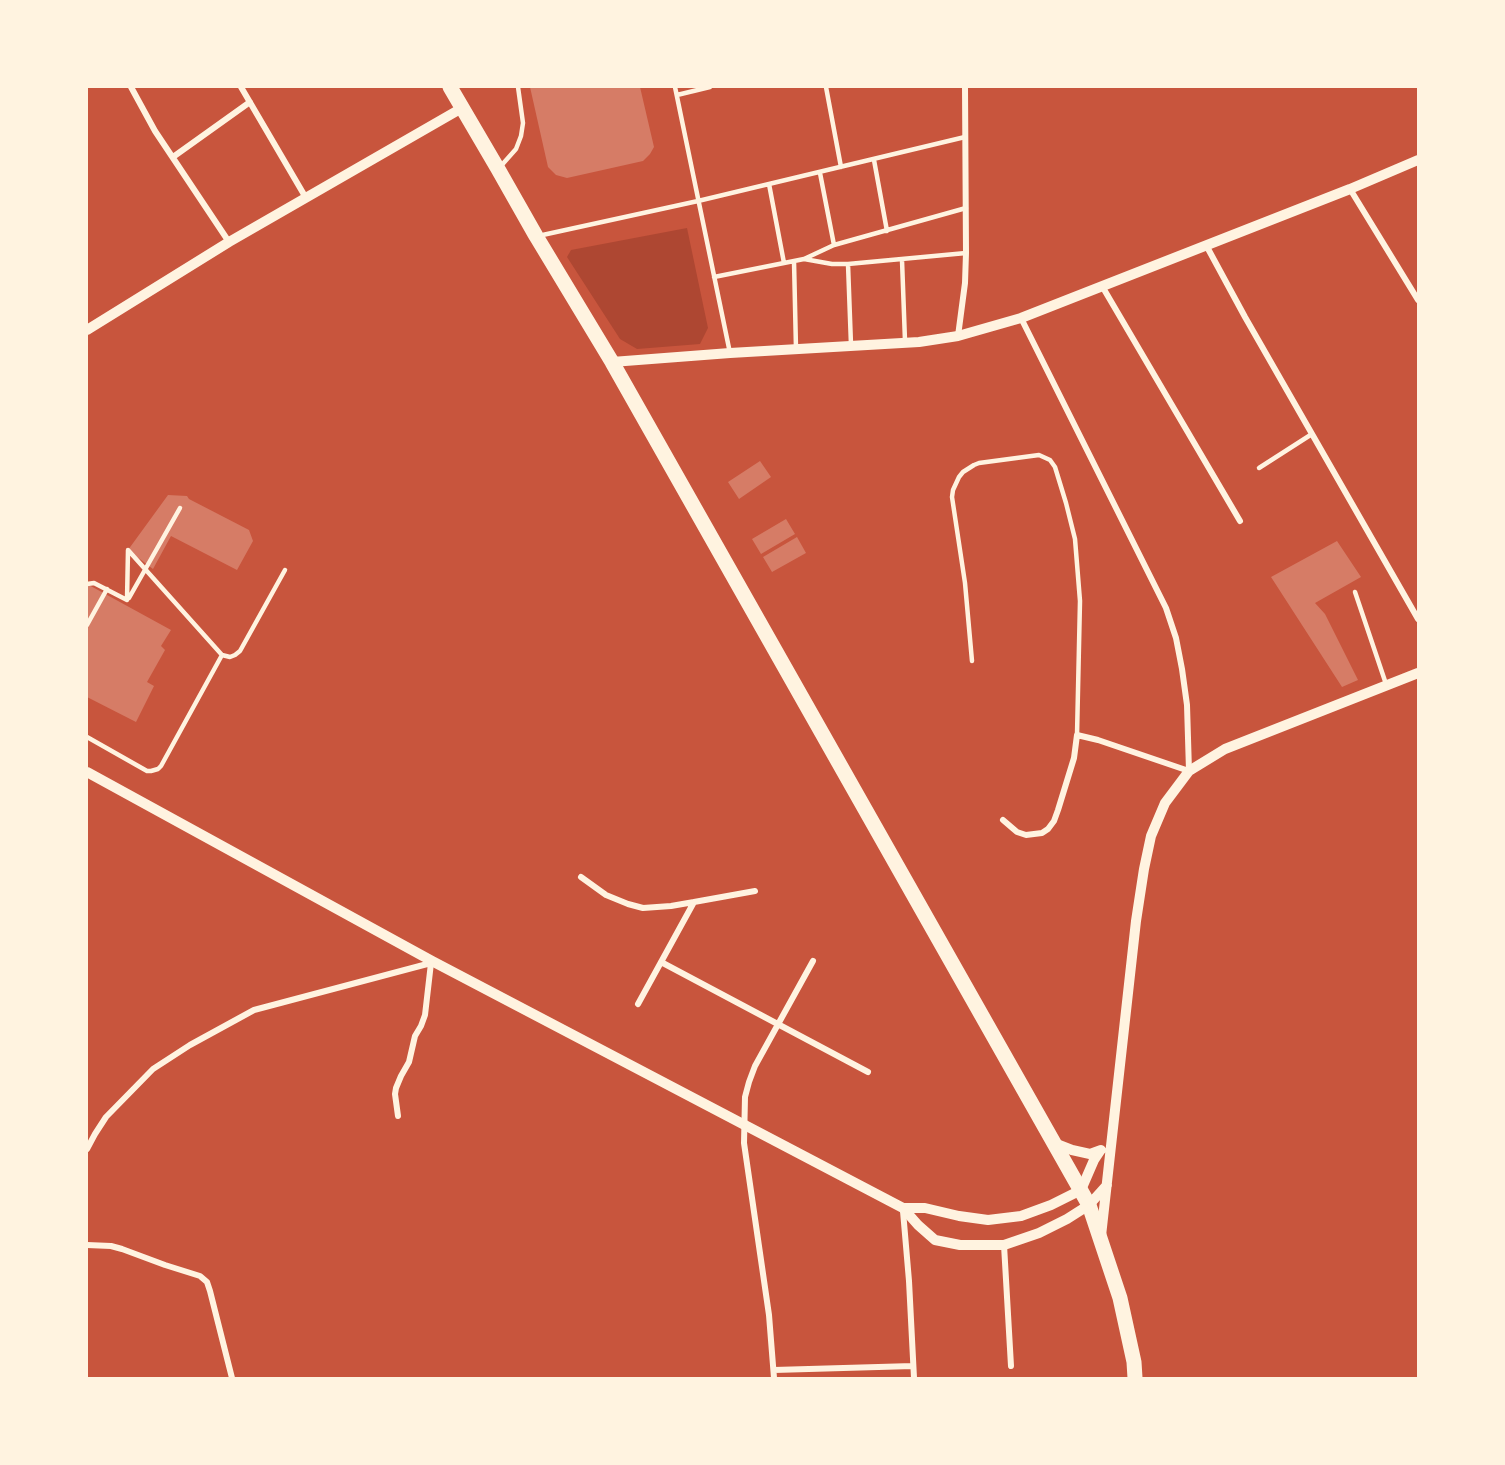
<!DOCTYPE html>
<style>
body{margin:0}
#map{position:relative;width:1505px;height:1465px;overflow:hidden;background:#c8553d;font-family:Helvetica,sans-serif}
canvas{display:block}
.frame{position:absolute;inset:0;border:88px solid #fff3e0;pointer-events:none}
</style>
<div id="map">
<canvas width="1505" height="1465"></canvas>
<div class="frame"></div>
</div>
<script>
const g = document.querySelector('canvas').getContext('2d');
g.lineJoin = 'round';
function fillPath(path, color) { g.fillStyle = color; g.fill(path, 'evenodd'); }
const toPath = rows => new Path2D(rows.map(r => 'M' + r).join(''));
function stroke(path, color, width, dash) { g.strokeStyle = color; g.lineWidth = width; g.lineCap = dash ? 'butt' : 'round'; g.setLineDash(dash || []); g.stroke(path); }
const green = toPath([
 [687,228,708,328,700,344,637,349,620,339,567,257,571,250]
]);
const building = toPath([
 [530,87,640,87,654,147,650,154,643,161,567,178,556,175,548,167],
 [760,461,771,477,739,499,728,482],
 [168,495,187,496,189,499,249,530,253,541,237,570,171,536,153,569,128,550],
 [786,519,795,534,761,554,752,539],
 [797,537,806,553,772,572,763,557],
 [1337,541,1361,577,1315,603,1325,614,1358,680,1342,687,1271,577],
 [87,584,171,630,161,646,165,650,147,682,154,686,136,722,87,697]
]);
const service = toPath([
 [675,87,730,353],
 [826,87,841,167],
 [677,95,710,87],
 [874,160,887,231],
 [500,167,516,149,521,136,523,123,518,87],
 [820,173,834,245],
 [769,184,784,263],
 [538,236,698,201,965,137],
 [804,259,834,245,966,208],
 [902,260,905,341],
 [794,261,796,349],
 [848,264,851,345],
 [714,277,804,259,832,264,848,264,966,253],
 [1259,468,1312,434],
 [87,584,94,583,127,600,128,550,222,655,161,766,158,769,151,771,147,771,87,737],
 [1355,592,1386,684],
 [129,598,180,508],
 [87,625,107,589],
 [222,655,230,657,235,655,240,651,285,570],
 [972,661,965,583,952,497,953,490,959,477,963,472,974,465,979,463,1039,455,1050,460,1055,467,1066,503,1075,539,1080,601,1077,735]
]);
const minor = toPath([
 [131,87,155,131,229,242],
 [241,87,306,198],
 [173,157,250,102],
 [1350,189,1418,300],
 [1206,245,1245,317,1418,619],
 [1102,286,1240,521],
 [958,336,965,283,966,253,965,87],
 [1003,820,1017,832,1026,835,1042,833,1048,829,1054,821,1058,810,1074,758,1077,735,1098,740,1189,771,1187,705,1182,669,1176,638,1166,608,1021,318],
 [581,877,606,895,628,904,643,908,671,906,694,902],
 [661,962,868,1072],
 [638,1004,694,902,755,891],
 [398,1116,395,1094,396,1088,401,1076,409,1062,415,1036,421,1026,425,1015,431,963],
 [87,1149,95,1134,106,1117,153,1069,190,1045,254,1010,431,963,432,961],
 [903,1211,909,1281,914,1378],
 [87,1245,111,1246,122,1249,165,1265,200,1276,207,1282,210,1291,232,1378],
 [1004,1245,1011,1366],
 [774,1370,913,1366],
 [774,1378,769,1315,744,1143,745,1097,749,1082,755,1066,813,961]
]);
const tertiary = toPath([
 [87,330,229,242,462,108],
 [612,362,730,353,919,342,958,336,1021,318,1350,189,1418,160],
 [87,772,432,961,903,1208,918,1225,935,1240,960,1245,1004,1245,1039,1233,1067,1219,1089,1205,1107,1185],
 [1054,1143,1072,1150,1090,1154,1101,1150],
 [903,1208,925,1208,959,1216,988,1220,1021,1216,1051,1205,1081,1190,1094,1160,1100,1151],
 [1101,1236,1136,921,1144,869,1151,836,1165,803,1189,771,1225,749,1418,673]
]);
const primary = toPath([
 [450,87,498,169,536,236,612,362,1089,1205,1120,1298,1134,1362,1135,1378]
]);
fillPath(green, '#ae4732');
fillPath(building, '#d67c66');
stroke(service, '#fff3e0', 4.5);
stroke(minor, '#fff3e0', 6);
stroke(tertiary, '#fff3e0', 10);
stroke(primary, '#fff3e0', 15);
</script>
